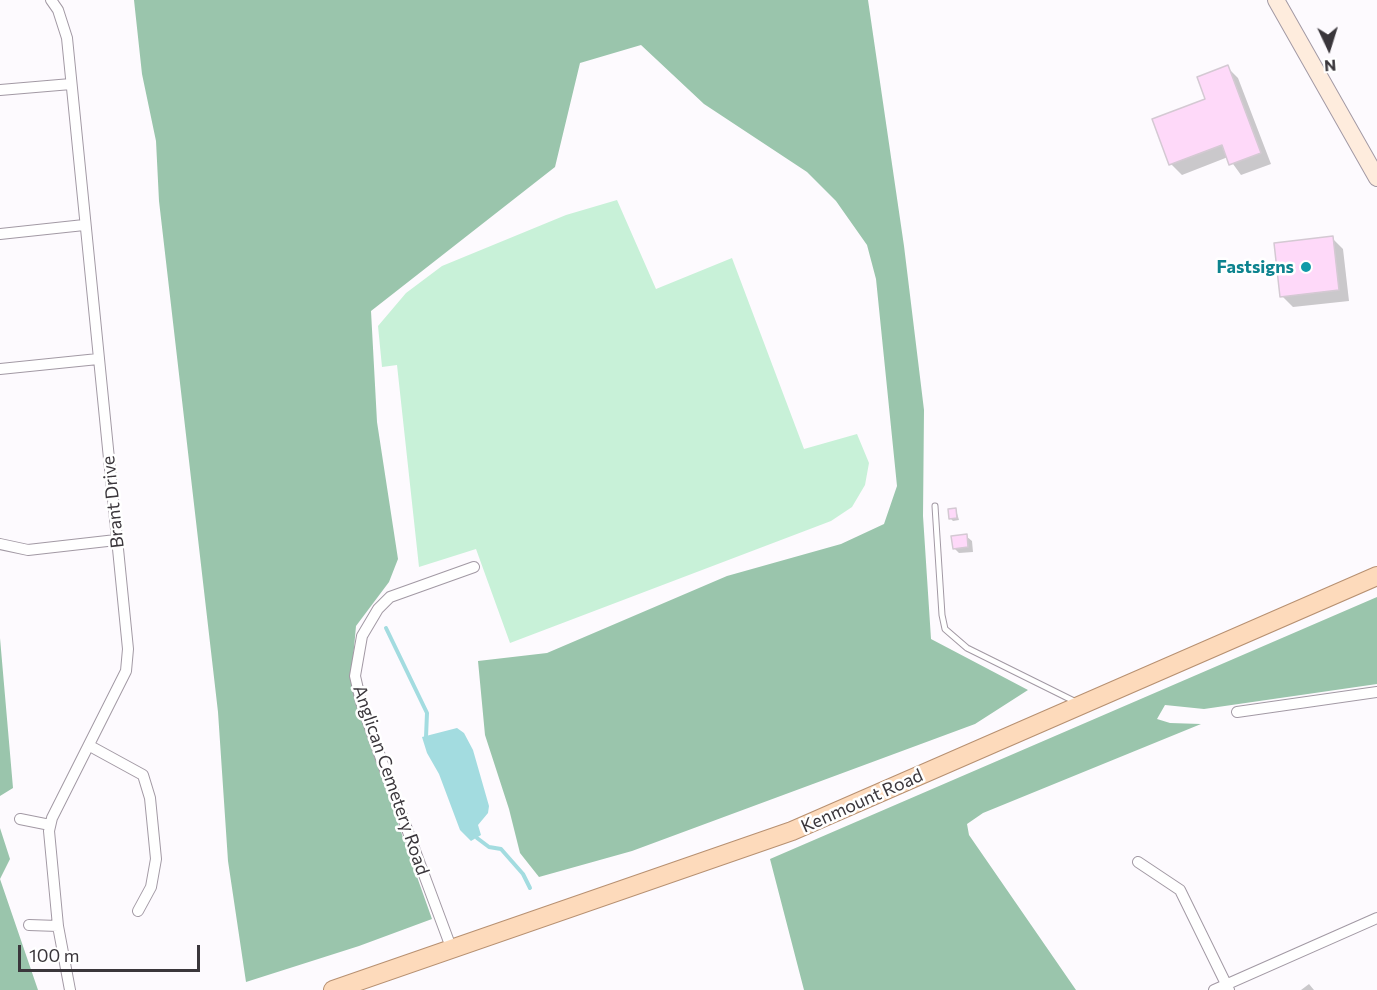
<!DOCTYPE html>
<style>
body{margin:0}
#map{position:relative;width:1377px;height:990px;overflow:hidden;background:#fdfafe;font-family:Commissioner,sans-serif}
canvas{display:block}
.north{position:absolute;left:1299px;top:18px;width:60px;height:60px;-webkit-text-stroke:4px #fff;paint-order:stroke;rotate:176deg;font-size:16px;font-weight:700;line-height:24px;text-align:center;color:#3a363b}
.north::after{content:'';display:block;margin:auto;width:21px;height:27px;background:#3a363b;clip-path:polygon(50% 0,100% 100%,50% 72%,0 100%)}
.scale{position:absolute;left:18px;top:945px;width:182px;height:27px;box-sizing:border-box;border:3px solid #3a363b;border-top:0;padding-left:8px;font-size:18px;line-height:21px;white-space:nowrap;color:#3a363b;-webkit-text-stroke:4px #fff;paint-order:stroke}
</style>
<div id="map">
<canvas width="1377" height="990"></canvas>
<div class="north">N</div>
<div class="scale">100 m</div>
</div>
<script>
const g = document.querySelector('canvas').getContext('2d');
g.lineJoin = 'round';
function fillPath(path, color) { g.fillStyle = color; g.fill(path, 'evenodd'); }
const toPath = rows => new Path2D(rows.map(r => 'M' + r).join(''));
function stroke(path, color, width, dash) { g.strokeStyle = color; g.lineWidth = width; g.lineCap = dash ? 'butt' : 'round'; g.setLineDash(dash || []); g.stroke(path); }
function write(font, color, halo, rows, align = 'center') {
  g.font = font + ' Commissioner,sans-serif'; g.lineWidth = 5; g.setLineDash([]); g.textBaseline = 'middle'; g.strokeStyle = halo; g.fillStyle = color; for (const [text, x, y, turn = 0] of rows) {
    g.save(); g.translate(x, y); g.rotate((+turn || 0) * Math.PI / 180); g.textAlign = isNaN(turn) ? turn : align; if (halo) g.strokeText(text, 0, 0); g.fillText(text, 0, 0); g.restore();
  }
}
const green = toPath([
 [617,200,656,289,732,258,804,449,857,434,869,463,865,485,852,507,831,521,510,643,476,549,419,567,397,365,382,367,378,326,406,293,442,266,566,215]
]);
const forest = toPath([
 [134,0,868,0,904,246,924,410,923,516,931,639,1028,690,975,724,632,851,539,877,520,853,509,809,485,735,478,661,547,653,727,576,841,544,884,524,897,486,876,279,867,245,836,201,807,172,704,104,641,45,580,63,555,167,371,311,377,422,398,559,389,582,356,626,351,681,366,733,432,919,359,946,246,982,228,861,218,712,159,201,156,141,142,74],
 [1377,597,1377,684,1204,709,1165,705,1157,719,1170,723,1201,724,983,813,967,824,969,835,1076,990,804,990,770,859],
 [0,638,13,788,0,796],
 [0,828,10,859,0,879,38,990,0,990]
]);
const water = toPath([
 [457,728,464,733,473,750,489,806,488,813,478,825,481,835,471,841,460,830,439,774,427,753,422,737]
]);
const shadow = toPath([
 [1227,67,1238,78,1271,164,1241,175,1228,157,1182,175,1171,164],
 [1332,238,1343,249,1349,301,1293,307,1282,296],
 [956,510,959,520,953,521,951,519],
 [966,536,972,541,973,552,959,553,954,548],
 [1309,984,1314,990,1301,990]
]);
const stream = toPath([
 [386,628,427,713,426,737],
 [477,838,489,847,501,849,523,874,530,888]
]);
const building = toPath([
 [1228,65,1261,153,1229,165,1222,145,1169,165,1152,119,1205,99,1197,77,1228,65],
 [1333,236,1339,290,1280,297,1274,243,1333,236],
 [956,508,957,518,949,519,948,509,956,508],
 [967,534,968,547,953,549,951,536,967,534]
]);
const lane = toPath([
 [935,506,942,615,945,629,967,648,1076,702]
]);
const street = toPath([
 [51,0,58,10,67,38,128,649,126,671,52,818,49,831,58,926,70,990],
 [0,90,71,84],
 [0,234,84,225],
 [0,369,98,359],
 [0,544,28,550,116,540],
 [1237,712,1377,692],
 [90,746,143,775,150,798,156,859,151,887,138,911],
 [20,819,50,825],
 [1138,862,1180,890,1229,990],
 [29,925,58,926],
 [452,950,385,770,361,702,355,676,362,636,378,609,390,597,474,567],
 [1214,990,1377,918]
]);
const secondary = toPath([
 [1276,0,1377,178]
]);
const primary = toPath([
 [333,990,792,831,1377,576]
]);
const markers = [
 [1306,267,6,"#0f9aa8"]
];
const cultureNames = [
 ["Fastsigns",1294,267]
];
const streetNames = [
 ["Brant Drive",113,502,-96],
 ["Anglican Cemetery Road",391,780,71],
 ["Kenmount Road",862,801,-24]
];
fillPath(green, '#c8f1d8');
fillPath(forest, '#9ac5ac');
fillPath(water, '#a3dce0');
fillPath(shadow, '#0003');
stroke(stream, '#a3dce0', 4);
fillPath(building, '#fed9f9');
stroke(building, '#d4c9d3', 1.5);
stroke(lane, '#a299a4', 7);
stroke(street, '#a299a4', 12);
stroke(secondary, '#a299a4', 18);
stroke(primary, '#b79071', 20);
stroke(lane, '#fff', 5);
stroke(street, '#fff', 10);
stroke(secondary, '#feecdd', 16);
stroke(primary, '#fddabb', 18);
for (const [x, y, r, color] of markers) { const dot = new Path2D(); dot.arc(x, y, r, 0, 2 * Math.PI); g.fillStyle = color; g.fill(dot); stroke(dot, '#fff', 2); }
write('bold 18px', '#0d838f', '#fff', cultureNames, 'right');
write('18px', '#3a363b', '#fff', streetNames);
</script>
